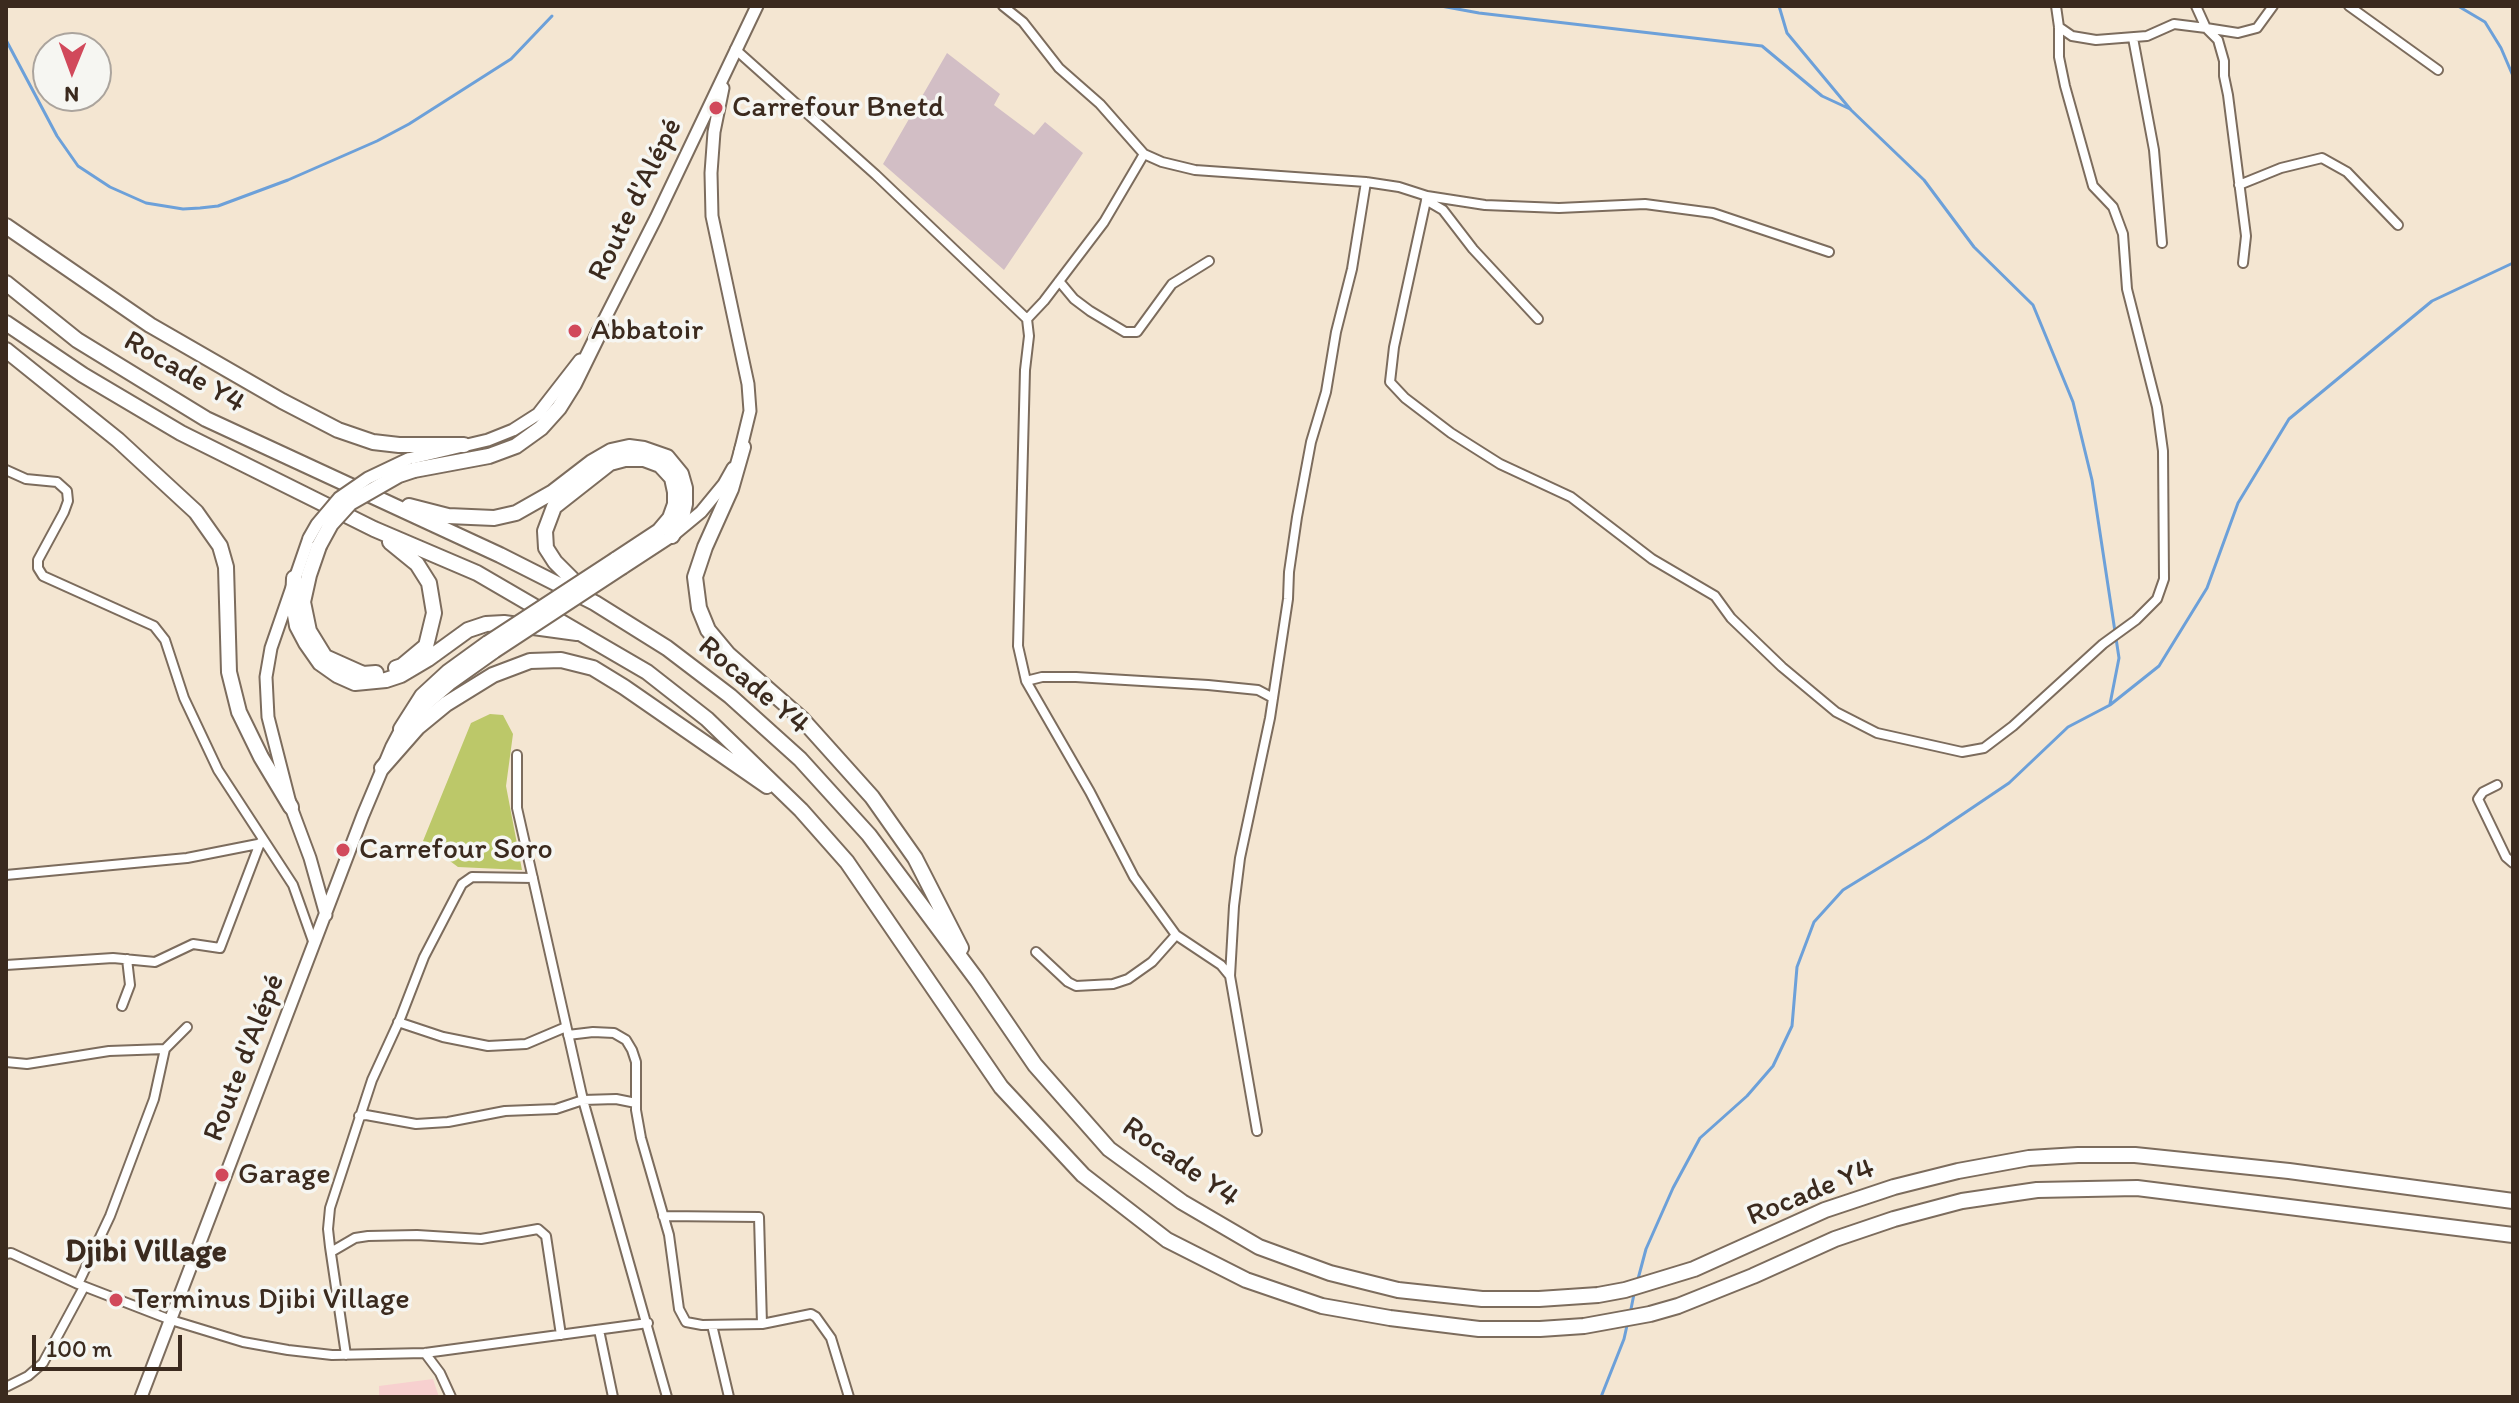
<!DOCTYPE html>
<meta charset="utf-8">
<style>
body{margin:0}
#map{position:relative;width:2519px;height:1403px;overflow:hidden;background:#f4e6d2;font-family:Itim,sans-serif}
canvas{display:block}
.frame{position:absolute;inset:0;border:8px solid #3b2a1e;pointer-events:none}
.north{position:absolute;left:32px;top:32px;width:80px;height:80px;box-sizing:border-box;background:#f6f6f2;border:2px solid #aba49d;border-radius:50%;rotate:181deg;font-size:22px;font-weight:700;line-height:32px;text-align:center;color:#3b2a1e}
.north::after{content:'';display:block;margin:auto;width:28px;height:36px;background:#d1495b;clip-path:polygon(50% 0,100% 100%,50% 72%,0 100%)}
.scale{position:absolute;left:32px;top:1335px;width:150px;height:36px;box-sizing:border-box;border:4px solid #3b2a1e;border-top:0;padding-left:10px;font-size:24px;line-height:28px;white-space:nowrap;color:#3b2a1e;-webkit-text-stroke:6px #f6f6f2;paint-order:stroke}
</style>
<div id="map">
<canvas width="2519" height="1403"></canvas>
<div class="frame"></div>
<div class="north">N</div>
<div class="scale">100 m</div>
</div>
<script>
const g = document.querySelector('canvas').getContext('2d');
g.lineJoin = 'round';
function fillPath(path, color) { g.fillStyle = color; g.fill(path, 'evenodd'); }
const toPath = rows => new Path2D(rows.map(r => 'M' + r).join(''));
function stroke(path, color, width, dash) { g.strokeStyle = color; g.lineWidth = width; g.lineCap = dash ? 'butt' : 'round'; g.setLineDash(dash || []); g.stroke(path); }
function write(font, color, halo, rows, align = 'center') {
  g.font = font + ' Itim,sans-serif'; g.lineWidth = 7; g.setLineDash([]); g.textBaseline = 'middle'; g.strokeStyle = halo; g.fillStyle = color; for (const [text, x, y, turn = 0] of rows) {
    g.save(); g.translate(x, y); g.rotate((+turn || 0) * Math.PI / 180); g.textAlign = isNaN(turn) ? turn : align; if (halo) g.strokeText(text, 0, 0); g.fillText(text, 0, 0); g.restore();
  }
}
const built = toPath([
 [433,1379,439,1397,379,1397,379,1386]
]);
const industrial = toPath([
 [947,53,1000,94,994,105,1034,135,1045,122,1083,153,1004,270,883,164]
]);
const green = toPath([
 [490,714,503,715,513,734,506,786,522,870,458,867,423,841,471,723]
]);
const stream = toPath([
 [1441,6,1479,13,1762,46,1822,96,1850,109],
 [1779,6,1787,33,1851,110,1924,180,1974,247,2033,305,2073,402,2092,480,2119,658,2110,704],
 [2458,6,2485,22,2501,48,2513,76],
 [6,40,57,136,78,166,110,187,146,203,183,209,200,208,218,206,288,180,377,141,409,124,511,59,552,16],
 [1638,1279,1646,1249,1673,1188,1700,1138,1747,1096,1773,1066,1792,1026,1797,967,1814,922,1843,890,1926,839,2009,783,2068,727,2110,705,2159,666,2207,588,2238,503,2289,419,2432,301,2513,263],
 [1630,1314,1634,1294],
 [1601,1397,1624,1339,1628,1321]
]);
const minor = toPath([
 [1003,6,1023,22,1059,68,1100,104,1144,154,1162,162,1195,170,1366,182,1399,187,1427,196,1394,347,1390,382,1405,398,1451,433,1500,464,1571,497,1652,559,1715,596,1731,618,1782,667,1836,712,1877,733,1962,752,1984,748,2013,726,2103,644,2136,620,2157,599,2164,579,2163,451,2157,407,2127,289,2123,234,2113,207,2093,186,2065,86,2059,57,2059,27,2056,6],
 [2196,6,2206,28,2238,33,2257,28,2273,6],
 [2349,6,2438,70],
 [2059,27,2072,36,2096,40,2147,36,2174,24,2206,28,2218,40,2224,61,2224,76,2228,95,2246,236,2243,263],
 [2133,38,2154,150,2162,243],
 [735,49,876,175,1027,319,1029,336,1025,370,1018,646,1026,681,1090,792,1134,877,1176,935,1221,965,1230,976],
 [2239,185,2281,168,2322,158,2347,172,2398,225],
 [1427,196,1485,205,1559,208,1645,204,1713,213,1829,252],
 [1426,200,1443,210,1473,249,1538,319],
 [1059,281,1074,299,1090,311,1125,332,1137,332,1172,284,1209,261],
 [1027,319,1044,301,1104,222,1144,154],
 [6,470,26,479,57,482,67,491,68,501,64,512,38,560,38,568,43,576,154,626,165,640,184,698,218,770,293,885,314,944],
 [1026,681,1042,677,1076,677,1208,685,1258,690,1273,698],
 [517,755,517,808,583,1100,667,1397],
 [2497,785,2483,792,2478,799,2506,857,2513,863],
 [6,875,187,858,263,843],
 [1036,952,1068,982,1076,986,1113,984,1128,979,1152,962,1176,935],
 [6,965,113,958,155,962,193,944,220,948,260,843],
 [122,1006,130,985,127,959],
 [398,1022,443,1037,488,1046,526,1044,566,1027],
 [568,1035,593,1032,614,1033,626,1040,632,1050,636,1062,636,1110,641,1138,669,1235,679,1309,686,1322,702,1325,762,1324,811,1314,816,1317,831,1338,849,1397],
 [6,1062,27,1064,109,1051,165,1049],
 [359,1116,366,1115,416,1124,448,1122,505,1111,556,1109,583,1100,616,1099,636,1103],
 [1257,1131,1230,976,1234,906,1240,858,1270,718,1288,599,1289,572,1297,517,1311,442,1326,392,1336,332,1352,269,1366,182],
 [663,1216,759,1217,762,1324],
 [331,1252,355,1238,368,1236,417,1235,481,1239,538,1229,546,1236,561,1335],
 [6,1254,11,1253,78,1284,171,1320,243,1342,288,1350,332,1355,425,1353,648,1323],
 [78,1284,110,1216,154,1099,165,1049,187,1027],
 [712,1325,729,1397],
 [599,1330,613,1397],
 [425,1353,440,1373,451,1397],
 [346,1355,330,1247,328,1229,330,1208,372,1080,400,1019,424,957,462,884,472,877,533,878],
 [6,1387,28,1376,43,1363,84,1287]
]);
const secondary = toPath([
 [723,88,714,132,711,173,712,216,748,384,750,411,740,452],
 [596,336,656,218,757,6],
 [408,459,488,440,513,430,538,414,580,360],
 [309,538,271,648,266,677,268,717,291,807,310,858,326,915],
 [623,568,672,536,701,512,724,484,733,468],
 [141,1397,363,815,392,746,401,729,428,703,450,684,495,652]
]);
const trunk = toPath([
 [6,226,150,325,282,401,338,430,373,442,399,445,464,445],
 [6,283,77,340,206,419,500,555,595,603,667,648,730,696,800,759,869,835,977,980,1035,1065,1109,1149,1182,1202,1259,1247,1330,1273,1398,1290,1482,1299,1539,1299,1598,1295,1625,1290,1694,1269,1825,1210,1894,1187,1958,1171,2029,1158,2078,1155,2135,1155,2289,1171,2513,1201],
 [6,323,83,375,181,433,374,529,477,573,647,672,707,719,801,810,847,862,1001,1087,1083,1175,1167,1240,1246,1280,1322,1306,1390,1318,1479,1329,1540,1329,1584,1326,1650,1314,1678,1306,1753,1276,1835,1239,1894,1219,1962,1201,2037,1190,2137,1188,2513,1235],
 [6,350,118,440,196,512,220,546,226,567,229,672,239,712,261,757,291,807],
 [743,447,731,489,705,547,695,577,699,608,708,630,728,654,802,719,872,797,915,858,961,948],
 [414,470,489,456,516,446,541,428,559,408,574,384,600,331],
 [409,506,448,516,494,518,516,513,553,492,592,462,611,451,629,447,644,449,667,457,681,474,685,488,685,504,682,517,672,536],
 [390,542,417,564,429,583,434,613,426,646,402,666,396,668],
 [319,546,309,575,303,602,309,631,325,657,363,674,376,673],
 [294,578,293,604,297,626,306,643,320,663,337,675,355,683,386,680,401,675,428,659,468,630,486,624,504,623,577,633],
 [584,591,555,562,546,548,545,531,554,507,610,463,625,459,644,459,660,465,672,478,675,492,675,504,670,518,659,531,615,560],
 [401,729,422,696,448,672,488,643],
 [382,768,418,727,446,704,493,675,530,661,561,660,593,668,624,687,767,786]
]);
const secondaryBridge = toPath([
 [309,538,317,524,339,498,368,478,408,459],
 [495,652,623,568]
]);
const trunkBridge = toPath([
 [319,546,331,524,350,503,399,475,414,470],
 [488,643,615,560]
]);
const markers = [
 [716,108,8,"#d1495b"],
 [575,331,8,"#d1495b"],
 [343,850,8,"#d1495b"],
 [222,1175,8,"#d1495b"],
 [116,1300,8,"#d1495b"]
];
const poiNames = [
 ["Carrefour Bnetd",732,108],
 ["Abbatoir",591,331],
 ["Carrefour Soro",359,850],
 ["Garage",238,1175],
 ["Terminus Djibi Village",132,1300]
];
const streetNames = [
 ["Route d'Alépé",636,200,-64],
 ["Rocade Y4",184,373,30],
 ["Rocade Y4",753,686,40],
 ["Route d'Alépé",245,1058,-69],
 ["Rocade Y4",1180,1163,35],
 ["Rocade Y4",1811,1193,-22]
];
const neighbourhoodNames = [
 ["Djibi Village",146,1253]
];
fillPath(built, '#f7d0cf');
fillPath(industrial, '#d2bec5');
fillPath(green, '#bcc869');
stroke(stream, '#6ca0d9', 3);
stroke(minor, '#7c6c5d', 12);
stroke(secondary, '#7c6c5d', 15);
stroke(trunk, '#7c6c5d', 18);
stroke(minor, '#fff', 8);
stroke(secondary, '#fff', 11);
stroke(trunk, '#fff', 14);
stroke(secondaryBridge, '#7c6c5d', 15, []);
stroke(trunkBridge, '#7c6c5d', 18, []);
stroke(secondaryBridge, '#fff', 11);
stroke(trunkBridge, '#fff', 14);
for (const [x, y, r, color] of markers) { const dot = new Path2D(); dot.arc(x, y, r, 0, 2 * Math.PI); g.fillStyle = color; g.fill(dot); stroke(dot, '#f6f6f2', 3); }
write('30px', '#3b2a1e', '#f6f6f2', poiNames, 'left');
write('30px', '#3b2a1e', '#f6f6f2', streetNames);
write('bold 32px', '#3b2a1e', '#f6f6f2', neighbourhoodNames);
</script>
